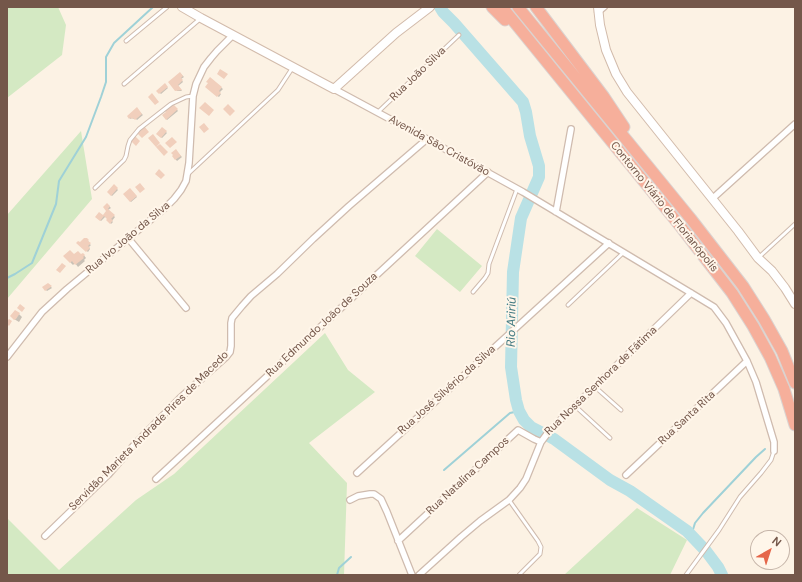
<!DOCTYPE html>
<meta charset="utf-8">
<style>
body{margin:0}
#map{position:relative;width:802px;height:582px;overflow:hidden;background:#fcf2e4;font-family:"DM Sans",sans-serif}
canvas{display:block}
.frame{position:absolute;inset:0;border:8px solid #74574a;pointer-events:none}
.north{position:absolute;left:750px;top:530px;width:40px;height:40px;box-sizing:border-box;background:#fff6ea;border:1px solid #c7b6aa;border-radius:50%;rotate:39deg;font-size:11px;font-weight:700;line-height:16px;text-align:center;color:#74574a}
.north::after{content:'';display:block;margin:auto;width:14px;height:18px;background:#e5664a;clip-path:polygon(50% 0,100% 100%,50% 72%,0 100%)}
</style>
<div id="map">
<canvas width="802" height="582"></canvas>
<div class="frame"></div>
<div class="north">N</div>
</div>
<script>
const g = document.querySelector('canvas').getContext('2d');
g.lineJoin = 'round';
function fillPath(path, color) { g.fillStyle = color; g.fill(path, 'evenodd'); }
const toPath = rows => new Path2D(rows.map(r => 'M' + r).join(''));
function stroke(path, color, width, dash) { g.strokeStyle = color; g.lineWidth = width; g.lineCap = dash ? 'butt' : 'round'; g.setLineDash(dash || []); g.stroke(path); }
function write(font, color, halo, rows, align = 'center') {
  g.font = font + ' "DM Sans",sans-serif'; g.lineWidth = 4; g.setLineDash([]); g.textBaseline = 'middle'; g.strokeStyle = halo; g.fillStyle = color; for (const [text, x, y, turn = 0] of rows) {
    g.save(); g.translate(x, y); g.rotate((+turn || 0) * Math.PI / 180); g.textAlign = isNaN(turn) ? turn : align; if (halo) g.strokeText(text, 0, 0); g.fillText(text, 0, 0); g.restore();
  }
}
const green = toPath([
 [7,7,58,7,66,25,62,55,7,98],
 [81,131,92,199,7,299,7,215],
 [437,229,482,266,460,292,415,256],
 [325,333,348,370,375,392,309,443,347,483,344,575,7,575,7,518,59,570,136,500,174,474],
 [637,508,687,540,670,575,564,575]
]);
const shadow = toPath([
 [180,73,184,77,181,79,183,82,178,86,182,91,177,91,169,82],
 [210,79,223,89,219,93,221,94,219,97,206,87,209,84],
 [165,85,168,88,161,94,158,91],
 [174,106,178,111,167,120,163,115],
 [137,109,143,115,137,120,135,118,133,119,132,118,130,119,128,116],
 [162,128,167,133,162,138,157,134],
 [176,151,182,157,177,161,173,156],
 [114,186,118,190,112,196,108,192],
 [130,189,137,197,131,202,124,194],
 [107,204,111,208,108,210,115,217,112,221,113,222,111,224,108,220,108,219,106,216,101,221,96,217,103,216,108,211],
 [86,239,89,242,88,243,91,245,89,247,90,249,88,252,78,243,80,244],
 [83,254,86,258,84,260,85,261,78,267,75,263,73,265,70,262,74,256,81,255],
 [48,284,52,288,47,291,44,288],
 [16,311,22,317,19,322,14,319]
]);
const stream = toPath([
 [7,278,15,274,32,263,56,204,59,181,86,137,101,97,106,82,106,57,114,43,153,7],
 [444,470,510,413,519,411],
 [691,536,695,523,703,513,756,457,765,449],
 [337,575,339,568,351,557]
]);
const river = toPath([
 [440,7,443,12,454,23,523,102,526,112,530,136,539,166,539,177,521,218,513,272,511,367,516,400,519,411,524,420,531,427,554,439,610,480,630,491,687,531,706,551,718,567,722,575]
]);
const building = toPath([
 [220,69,228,74,224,79,217,74],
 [180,72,183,76,181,78,183,80,178,85,182,90,175,91,168,82],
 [210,77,222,87,219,91,221,93,217,97,205,87,208,83,206,82],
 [165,83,168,87,159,94,156,91],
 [152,93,159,102,155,105,148,97],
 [205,102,214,110,209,116,199,108],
 [228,104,235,111,230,116,223,109],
 [171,105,172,106,174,105,178,109,166,120,162,115,166,112,165,111],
 [137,107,142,114,135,120,133,118,131,119,130,117,129,119,127,116],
 [204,123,209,129,204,133,199,127],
 [144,126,149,132,142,138,137,133],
 [162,127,167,131,161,138,156,134],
 [153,134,160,143,156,147,148,138],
 [135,136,140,141,136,146,131,141],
 [172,137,177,142,170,148,165,143],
 [160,144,168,152,164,156,156,147],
 [176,149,181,156,175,160,172,156,173,155,171,153],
 [159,169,165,175,161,179,155,174],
 [140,183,145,189,140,193,135,187],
 [114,184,118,188,111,196,107,192],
 [130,188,137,196,130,202,123,194],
 [107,203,110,206,108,209,115,215,111,219,113,220,110,224,106,220,107,219,104,216,100,221,95,217,99,212,103,215,106,211,103,207],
 [84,238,87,238,89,240,88,241,91,243,88,246,90,248,86,252,76,243,78,241,80,242],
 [70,250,74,254,78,251,81,254,83,253,85,255,83,257,84,258,75,265,72,261,70,263,63,256],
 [62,263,66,266,60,273,56,270],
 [48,283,52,286,45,291,42,287],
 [20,304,25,308,22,312,17,308],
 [15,310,20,313,16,319,14,320,10,316],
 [9,319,12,321,9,326,7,324,7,321]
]);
const lane = toPath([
 [126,41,167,7],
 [124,84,201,18],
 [378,112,459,35],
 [188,174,278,90,293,67],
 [95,188,124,160,126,156,128,146,130,140,139,129,171,104,186,97,193,96],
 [758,258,795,224],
 [473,292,485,278,488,273,489,264,517,189],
 [568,305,624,252],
 [594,386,621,410],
 [574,405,610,438],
 [509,500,538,541,541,547,540,554,519,575],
 [686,575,719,530,740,497,761,473,771,460,774,451]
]);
const street = toPath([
 [598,12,604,7],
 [334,89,427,139,523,192,691,293,714,307,726,323,747,361,756,382,774,442,774,451],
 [712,199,795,124],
 [556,212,571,129],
 [128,238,186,308],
 [7,357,42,312,67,289,165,208,174,199,181,190,186,181,189,163,193,96,196,84,204,67,211,58,217,51,233,35],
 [357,473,609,243],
 [626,475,747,361],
 [156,479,488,172],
 [350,500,358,496,370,494,374,494,381,499,387,512,412,575],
 [45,536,108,475,135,444,180,398,226,357,230,352,231,346,231,323,232,318,242,306,251,296,277,274,313,239,349,206,427,139],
 [398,541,518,430,534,439,541,442],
 [419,575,461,537,480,521,509,500,520,488,526,479,541,442,550,430,691,293]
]);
const secondary = toPath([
 [182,7,201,18,334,89,396,33,430,7],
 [598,7,600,25,606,50,616,74,627,92,738,231,758,258,772,271,785,288,795,304]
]);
const highway = toPath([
 [492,7,505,20],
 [502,7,681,227,732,293,753,326,770,357,784,389,795,425],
 [518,7,691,219,743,286,764,319,782,351,795,383],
 [536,7,604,97,624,127]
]);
const streetNames = [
 ["Rua João Silva",418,74,-44],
 ["Avenida São Cristóvão",439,146,29],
 ["Contorno Viário de Florianópolis",664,207,51],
 ["Rua Ivo João da Silva",128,238,-40],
 ["Rua Edmundo João de Souza",322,325,-43],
 ["Rua Nossa Senhora de Fátima",601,381,-44],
 ["Rua José Silvério da Silva",447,390,-42],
 ["Rua Santa Rita",687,418,-43],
 ["Servidão Marieta Andrade Pires de Macedo",149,431,-45],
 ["Rua Natalina Campos",468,476,-43]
];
const waterNames = [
 ["Rio Aririú",512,322,-89]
];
fillPath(green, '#d4e9c3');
fillPath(shadow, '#0003');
stroke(stream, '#9fd1d7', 2);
stroke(river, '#b9e1e5', 12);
fillPath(building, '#f1cfbc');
stroke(lane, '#cfbbae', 5);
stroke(street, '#cfbbae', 8);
stroke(secondary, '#d2bbab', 10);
stroke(highway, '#dbd3d0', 13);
stroke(lane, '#fff', 3);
stroke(street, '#fff', 5.5);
stroke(secondary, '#fff', 8);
stroke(highway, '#f6af9b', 11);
write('11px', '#74574a', '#fff6ea', streetNames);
write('italic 12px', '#417981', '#fff6ea', waterNames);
</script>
